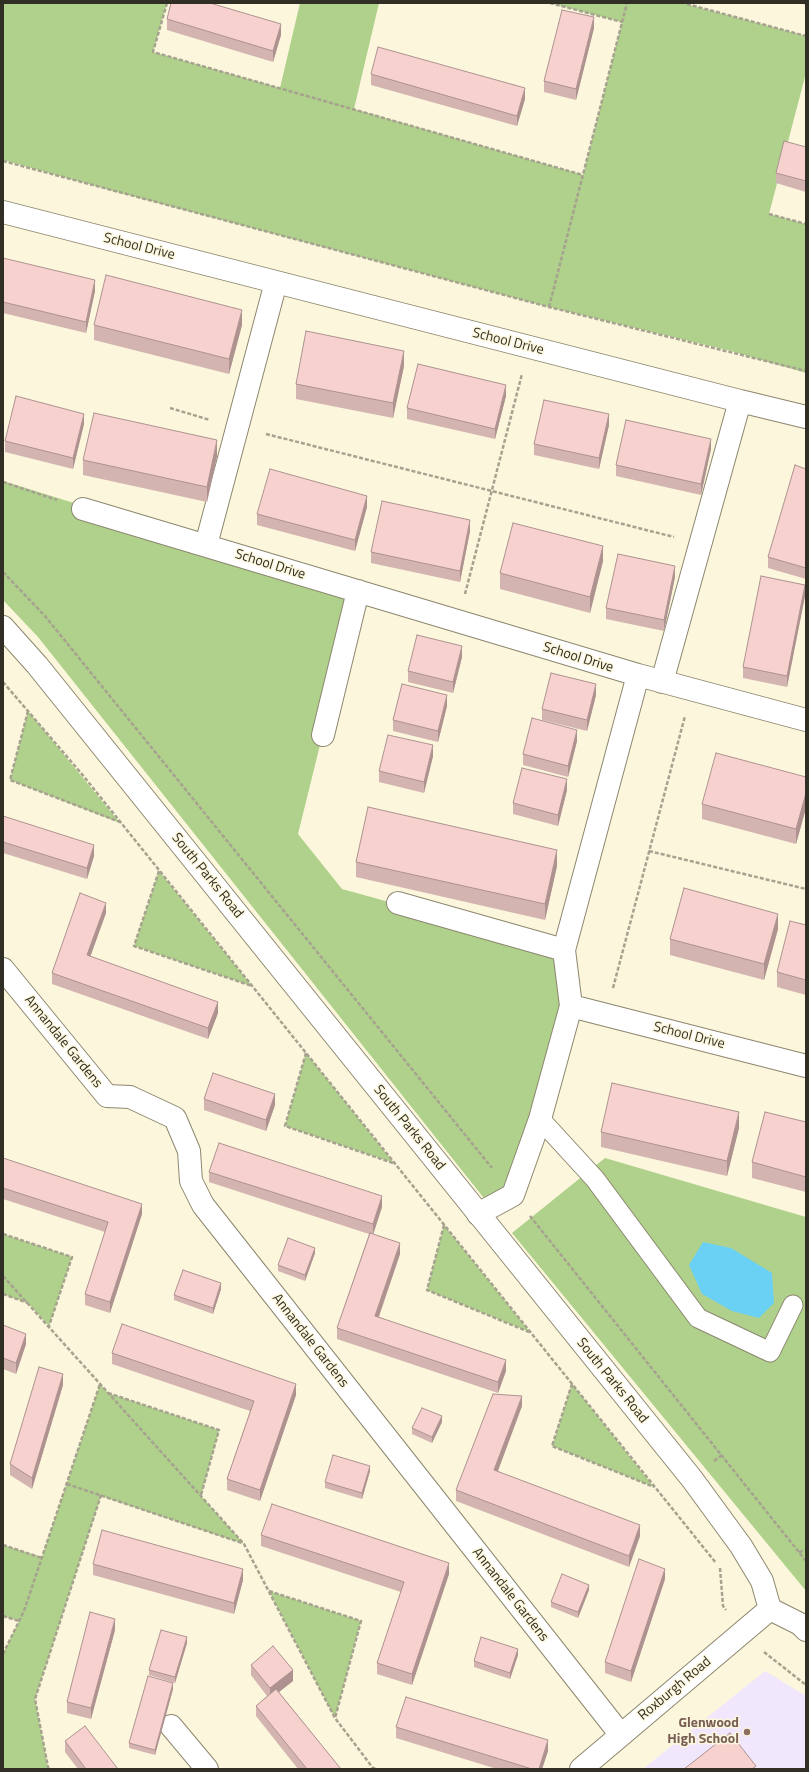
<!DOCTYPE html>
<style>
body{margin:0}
#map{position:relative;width:809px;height:1772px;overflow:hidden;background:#fcf6dc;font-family:"Titillium Web",sans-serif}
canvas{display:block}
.frame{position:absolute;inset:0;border:4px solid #312f25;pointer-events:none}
</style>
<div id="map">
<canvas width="809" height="1772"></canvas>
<div class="frame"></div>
</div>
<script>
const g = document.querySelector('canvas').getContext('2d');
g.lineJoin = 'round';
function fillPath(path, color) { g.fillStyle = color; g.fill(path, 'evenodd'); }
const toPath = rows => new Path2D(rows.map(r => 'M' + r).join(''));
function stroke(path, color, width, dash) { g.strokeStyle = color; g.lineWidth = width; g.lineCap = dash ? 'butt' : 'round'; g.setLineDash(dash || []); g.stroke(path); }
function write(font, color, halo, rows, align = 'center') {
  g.font = font + ' "Titillium Web",sans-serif'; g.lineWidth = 3; g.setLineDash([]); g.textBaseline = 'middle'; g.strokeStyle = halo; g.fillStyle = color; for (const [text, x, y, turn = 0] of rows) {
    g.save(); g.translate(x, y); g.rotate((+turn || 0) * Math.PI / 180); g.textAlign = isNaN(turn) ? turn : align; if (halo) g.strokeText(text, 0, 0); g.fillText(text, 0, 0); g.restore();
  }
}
const education = toPath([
 [765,1671,806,1696,806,1769,643,1769]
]);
const green = toPath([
 [3,3,167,3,153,52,280,88,300,3,379,3,354,109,583,175,622,22,550,3,682,3,806,36,806,73,769,214,806,224,806,373,731,351,549,307,117,192,3,160],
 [3,481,358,591,298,834,342,889,564,950,571,1006,513,1195,491,1207,38,637,3,600],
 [28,711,120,823,10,780],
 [159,871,252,986,134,946],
 [306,1053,394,1163,285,1126],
 [605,1158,806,1217,806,1591,512,1233],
 [444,1225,530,1332,427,1290],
 [3,1234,72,1257,49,1326,28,1303,3,1294],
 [100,1384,108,1393,219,1430,201,1496,244,1544,101,1496,35,1699,48,1767,49,1769,3,1769,3,1654,19,1621,3,1616,3,1545,42,1557],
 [572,1384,654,1487,552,1446],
 [269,1591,361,1621,335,1718]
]);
const water = toPath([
 [703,1242,731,1248,772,1273,774,1303,759,1318,732,1311,702,1294,689,1265]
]);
const path = toPath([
 [167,3,153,52,583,175],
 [550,3,622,22],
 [687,4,806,36],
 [3,161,549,307,806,371],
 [769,214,806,224],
 [549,307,627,3],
 [170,408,210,420],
 [266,434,674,537],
 [3,482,57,500],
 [3,572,45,616,492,1168],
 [465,594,522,374],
 [3,682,81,773,716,1563],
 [28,711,10,780,120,822],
 [649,851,806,889],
 [159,871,134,946,252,986],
 [613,988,685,716],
 [306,1053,285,1126,393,1163],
 [530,1216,806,1561],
 [444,1225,427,1290,529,1332],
 [3,1234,72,1257,49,1326],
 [3,1276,244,1544,335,1718,373,1768,376,1769],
 [3,1294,28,1303],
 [572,1384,552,1446,654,1487],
 [108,1393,219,1430,201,1495],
 [714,1461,722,1455],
 [67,1484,242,1543],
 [3,1545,42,1558],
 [799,1552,806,1550],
 [720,1568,723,1606,726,1610],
 [269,1591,361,1621,335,1718],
 [3,1616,19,1621],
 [764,1652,806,1685],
 [3,1654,24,1611,100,1384],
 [49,1769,48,1767,35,1699,101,1495]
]);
const service = toPath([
 [540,1119,595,1179,698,1318,770,1352,793,1305]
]);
const minor = toPath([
 [3,212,276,282,206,545],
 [276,282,740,401,662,682],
 [740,401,806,417],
 [83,509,638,675,806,720],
 [323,735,358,591],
 [398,903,564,950],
 [3,969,107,1096,130,1097,175,1118,189,1151,191,1181,203,1205,621,1735],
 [571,1006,564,950,638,675],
 [478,1214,513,1195,540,1119,571,1006,806,1066],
 [171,1726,207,1769],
 [581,1769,770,1609]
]);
const tertiary = toPath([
 [3,627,37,665,692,1479,741,1546,762,1581,770,1609,800,1624,806,1630]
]);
const wall = toPath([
 [799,3,806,3,806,5],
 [167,19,281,35,273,62,167,30],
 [594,28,576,100,544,92,544,81],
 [371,74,525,99,517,126,371,85],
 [806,147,806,192,776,183,776,173],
 [3,258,95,291,86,333,3,313],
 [94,325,242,325,229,374,94,340],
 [404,366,393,418,296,399,296,384],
 [506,396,495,439,407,419,407,408],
 [84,424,73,469,5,452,5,441],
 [609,425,599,469,534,455,534,444],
 [711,449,701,495,616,476,616,465],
 [217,456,207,502,83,475,83,460],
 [806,469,806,579,768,568,768,557],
 [367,507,355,551,257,525,257,514],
 [470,531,460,582,371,563,371,552],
 [603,561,590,613,500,589,500,573],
 [675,577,664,631,606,619,606,608],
 [805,596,787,687,743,678,743,667],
 [462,657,453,693,408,682,408,671],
 [596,695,587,731,542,720,542,709],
 [447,706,438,742,393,731,393,720],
 [577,741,568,777,523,765,523,754],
 [433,756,424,793,379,782,379,771],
 [806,777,806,808,796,844,702,819,702,804],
 [567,790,558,826,513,814,513,803],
 [3,816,94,856,87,879,3,853],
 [356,862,557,866,545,920,356,877],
 [106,913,90,956,218,1013,208,1039,52,984,52,973],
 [806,925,806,995,777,987,777,972],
 [778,929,764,980,670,955,670,939],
 [204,1099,275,1105,266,1131,204,1110],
 [806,1122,806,1192,752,1178,752,1162],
 [739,1128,727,1176,601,1147,601,1132],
 [3,1158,142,1214,110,1313,85,1305,85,1294,105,1232,3,1199],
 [209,1172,382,1207,373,1234,400,1254,379,1317,506,1371,498,1393,337,1339,337,1328,369,1234,209,1182],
 [315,1253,305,1281,278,1271,278,1265],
 [221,1289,213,1314,174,1300,174,1295],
 [3,1325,26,1344,16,1374,3,1369],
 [112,1353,296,1395,260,1501,227,1490,227,1479,250,1411,112,1364],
 [63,1385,32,1489,10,1475,10,1464],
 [522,1406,498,1471,640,1536,629,1567,456,1501,456,1490],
 [442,1422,432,1443,412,1434,412,1428],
 [370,1471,362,1499,325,1488,325,1482],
 [261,1535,449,1574,412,1685,377,1674,377,1663,401,1592,261,1546],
 [93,1564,243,1580,234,1614,93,1575],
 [665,1579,631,1682,605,1673,605,1662],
 [589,1590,578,1618,551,1607,551,1602],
 [115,1630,91,1719,67,1713,67,1702],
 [187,1643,175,1683,149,1675,149,1670],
 [518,1655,510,1679,474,1667,474,1661],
 [251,1665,293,1681,279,1692,341,1769,298,1769,256,1716,256,1706,267,1696,251,1675],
 [173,1689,155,1755,129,1748,129,1743],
 [396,1727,548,1751,542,1769,497,1769,396,1738],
 [65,1741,118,1769,78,1769,65,1752]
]);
const shadedWall = toPath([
 [594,17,594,28,576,100,576,89],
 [281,24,281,35,273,62,273,51],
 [525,88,525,99,517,126,517,116],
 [95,280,95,291,86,333,86,322],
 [242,310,242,325,229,374,229,359],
 [404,351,404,366,393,418,393,403],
 [506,385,506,396,495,439,495,429],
 [84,414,84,424,73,469,73,458],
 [609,414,609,425,599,469,599,458],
 [711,439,711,449,701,495,701,484],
 [217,440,217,456,207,502,207,487],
 [367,496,367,507,355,551,355,540],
 [470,520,470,531,460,582,460,571],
 [603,546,603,561,590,613,590,597],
 [675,566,675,577,664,631,664,620],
 [805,585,805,596,787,687,787,676],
 [462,646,462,657,453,693,453,682],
 [596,684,596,695,587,731,587,720],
 [447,695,447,706,438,742,438,731],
 [577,730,577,741,568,777,568,766],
 [433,745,433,756,424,793,424,782],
 [567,779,567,790,558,826,558,815],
 [806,793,806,808,796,844,796,829],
 [94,845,94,856,87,879,87,868],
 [557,850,557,866,545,920,545,904],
 [106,903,106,913,87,966,87,955],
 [778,914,778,929,764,980,764,964],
 [218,1002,218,1013,208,1039,208,1028],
 [275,1094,275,1105,266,1131,266,1120],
 [739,1112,739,1128,727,1176,727,1161],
 [382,1196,382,1207,373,1235,373,1224],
 [142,1204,142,1214,110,1313,110,1302],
 [400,1243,400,1254,375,1327,375,1316],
 [315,1248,315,1253,305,1281,305,1275],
 [221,1283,221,1289,213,1314,213,1308],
 [26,1334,26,1344,16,1374,16,1363],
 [506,1360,506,1371,498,1393,498,1382],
 [63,1374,63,1385,32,1489,32,1478],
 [296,1384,296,1395,260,1501,260,1490],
 [522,1396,522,1406,494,1481,494,1470],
 [442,1416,442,1422,432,1443,432,1437],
 [370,1466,370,1471,362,1499,362,1493],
 [640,1525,640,1536,629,1567,629,1556],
 [449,1563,449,1574,412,1685,412,1674],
 [243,1569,243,1580,234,1614,234,1603],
 [665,1569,665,1579,631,1682,631,1671],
 [589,1585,589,1590,578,1618,578,1612],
 [115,1619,115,1630,91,1719,91,1708],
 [187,1637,187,1643,175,1683,175,1677],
 [518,1649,518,1655,510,1679,510,1673],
 [293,1670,293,1681,270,1699,270,1688],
 [173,1683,173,1689,155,1755,155,1750],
 [548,1740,548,1751,542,1769,539,1769]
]);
const building = toPath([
 [171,3,210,3,281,24,273,51,167,19,171,3],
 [562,10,594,17,576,89,544,81,562,10],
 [378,47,525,88,517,116,371,74,378,47],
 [784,141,806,147,806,181,776,173,784,141],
 [3,258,95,280,86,322,3,302,3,258],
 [106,275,242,310,229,359,94,325,106,275],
 [306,331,404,351,393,403,296,384,306,331],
 [418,364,506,385,495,429,407,408,418,364],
 [16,396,84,414,73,458,5,441,16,396],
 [544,400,609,414,599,458,534,444,544,400],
 [94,413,217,440,207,487,83,460,94,413],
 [626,420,711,439,701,484,616,465,626,420],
 [795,465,806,469,806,568,768,557,795,465],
 [270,469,367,496,355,540,257,514,270,469],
 [382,501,470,520,460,571,371,552,382,501],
 [513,523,603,546,590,597,500,573,513,523],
 [618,554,675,566,664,620,606,608,618,554],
 [761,576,805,585,787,676,743,667,761,576],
 [417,635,462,646,453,682,408,671,417,635],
 [551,673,596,684,587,720,542,709,551,673],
 [402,684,447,695,438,731,393,720,402,684],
 [532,718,577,730,568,766,523,754,532,718],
 [388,735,433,745,424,782,379,771,388,735],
 [716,753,806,777,806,793,796,829,702,804,716,753],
 [522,768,567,779,558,815,513,803,522,768],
 [368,807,557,850,545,904,356,862,368,807],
 [3,816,94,845,87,868,3,842,3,816],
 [684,888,778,914,764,964,670,939,684,888],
 [80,893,106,903,87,955,218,1002,208,1028,52,973,80,893],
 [790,921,806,925,806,980,777,972,790,921],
 [213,1073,275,1094,266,1120,204,1099,213,1073],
 [612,1083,739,1112,727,1161,601,1132,612,1083],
 [765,1112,806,1122,806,1177,752,1162,765,1112],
 [219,1143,382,1196,373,1224,209,1172,219,1143],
 [3,1158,142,1204,110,1302,85,1294,108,1222,3,1188,3,1158],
 [370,1233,400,1243,375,1316,506,1360,498,1382,337,1328,370,1233],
 [288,1238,315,1248,305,1275,278,1265,288,1238],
 [183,1270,221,1283,213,1308,174,1295,183,1270],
 [122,1324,296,1384,260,1490,227,1479,254,1401,112,1353,122,1324],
 [3,1325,26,1334,16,1363,3,1358,3,1325],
 [39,1367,63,1374,32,1478,10,1464,39,1367],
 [493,1394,522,1396,494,1470,640,1525,629,1556,456,1490,493,1394],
 [422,1408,442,1416,432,1437,412,1428,422,1408],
 [333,1455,370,1466,362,1493,325,1482,333,1455],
 [272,1504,449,1563,412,1674,377,1663,404,1582,261,1535,272,1504],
 [102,1530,243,1569,234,1603,93,1564,102,1530],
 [639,1559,665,1569,631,1671,605,1662,639,1559],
 [562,1574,589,1585,578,1612,551,1602,562,1574],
 [90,1612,115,1619,91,1708,67,1702,90,1612],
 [161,1630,187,1637,175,1677,149,1670,161,1630],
 [481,1637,518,1649,510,1673,474,1661,481,1637],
 [273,1646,293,1670,270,1688,251,1665,273,1646],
 [148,1676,173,1683,155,1750,129,1743,148,1676],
 [276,1689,341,1769,307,1769,256,1706,276,1689],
 [406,1697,548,1740,539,1769,532,1769,396,1727,406,1697],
 [85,1726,118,1769,86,1769,65,1741,85,1726],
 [730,1733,756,1766,752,1769,684,1769,730,1733]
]);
const markers = [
 [747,1732,4,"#8d6e63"]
];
const streetNames = [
 ["School Drive",139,247,14],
 ["School Drive",508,342,14],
 ["School Drive",270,565,17],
 ["School Drive",578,658,17],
 ["South Parks Road",207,876,51],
 ["School Drive",689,1036,14],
 ["Annandale Gardens",63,1042,51],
 ["South Parks Road",409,1128,51],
 ["Annandale Gardens",310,1341,52],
 ["South Parks Road",612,1381,51],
 ["Annandale Gardens",510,1595,52],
 ["Roxburgh Road",675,1689,-40]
];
const educationNames = [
 ["Glenwood",739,1724],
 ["High School",739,1740]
];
fillPath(education, '#f0e7fd');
fillPath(green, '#afd18c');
fillPath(water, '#6bd1f4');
stroke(service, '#8c876f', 21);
stroke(minor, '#8c876f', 24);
stroke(tertiary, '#8c876f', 24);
stroke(path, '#a6a28f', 2.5, [4, 2]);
stroke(service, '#fff', 19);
stroke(minor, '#fff', 22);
stroke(tertiary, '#fff', 22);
fillPath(wall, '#d4b4b0');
fillPath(shadedWall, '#ad9290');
fillPath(building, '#f7d1cd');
stroke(building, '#ad9290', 1);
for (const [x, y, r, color] of markers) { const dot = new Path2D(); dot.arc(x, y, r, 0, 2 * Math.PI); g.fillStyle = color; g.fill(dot); stroke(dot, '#fcf6dc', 1.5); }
write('14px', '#312f25', '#fcf6dc', streetNames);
write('bold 14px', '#785e54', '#fcf6dc', educationNames, 'right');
</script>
